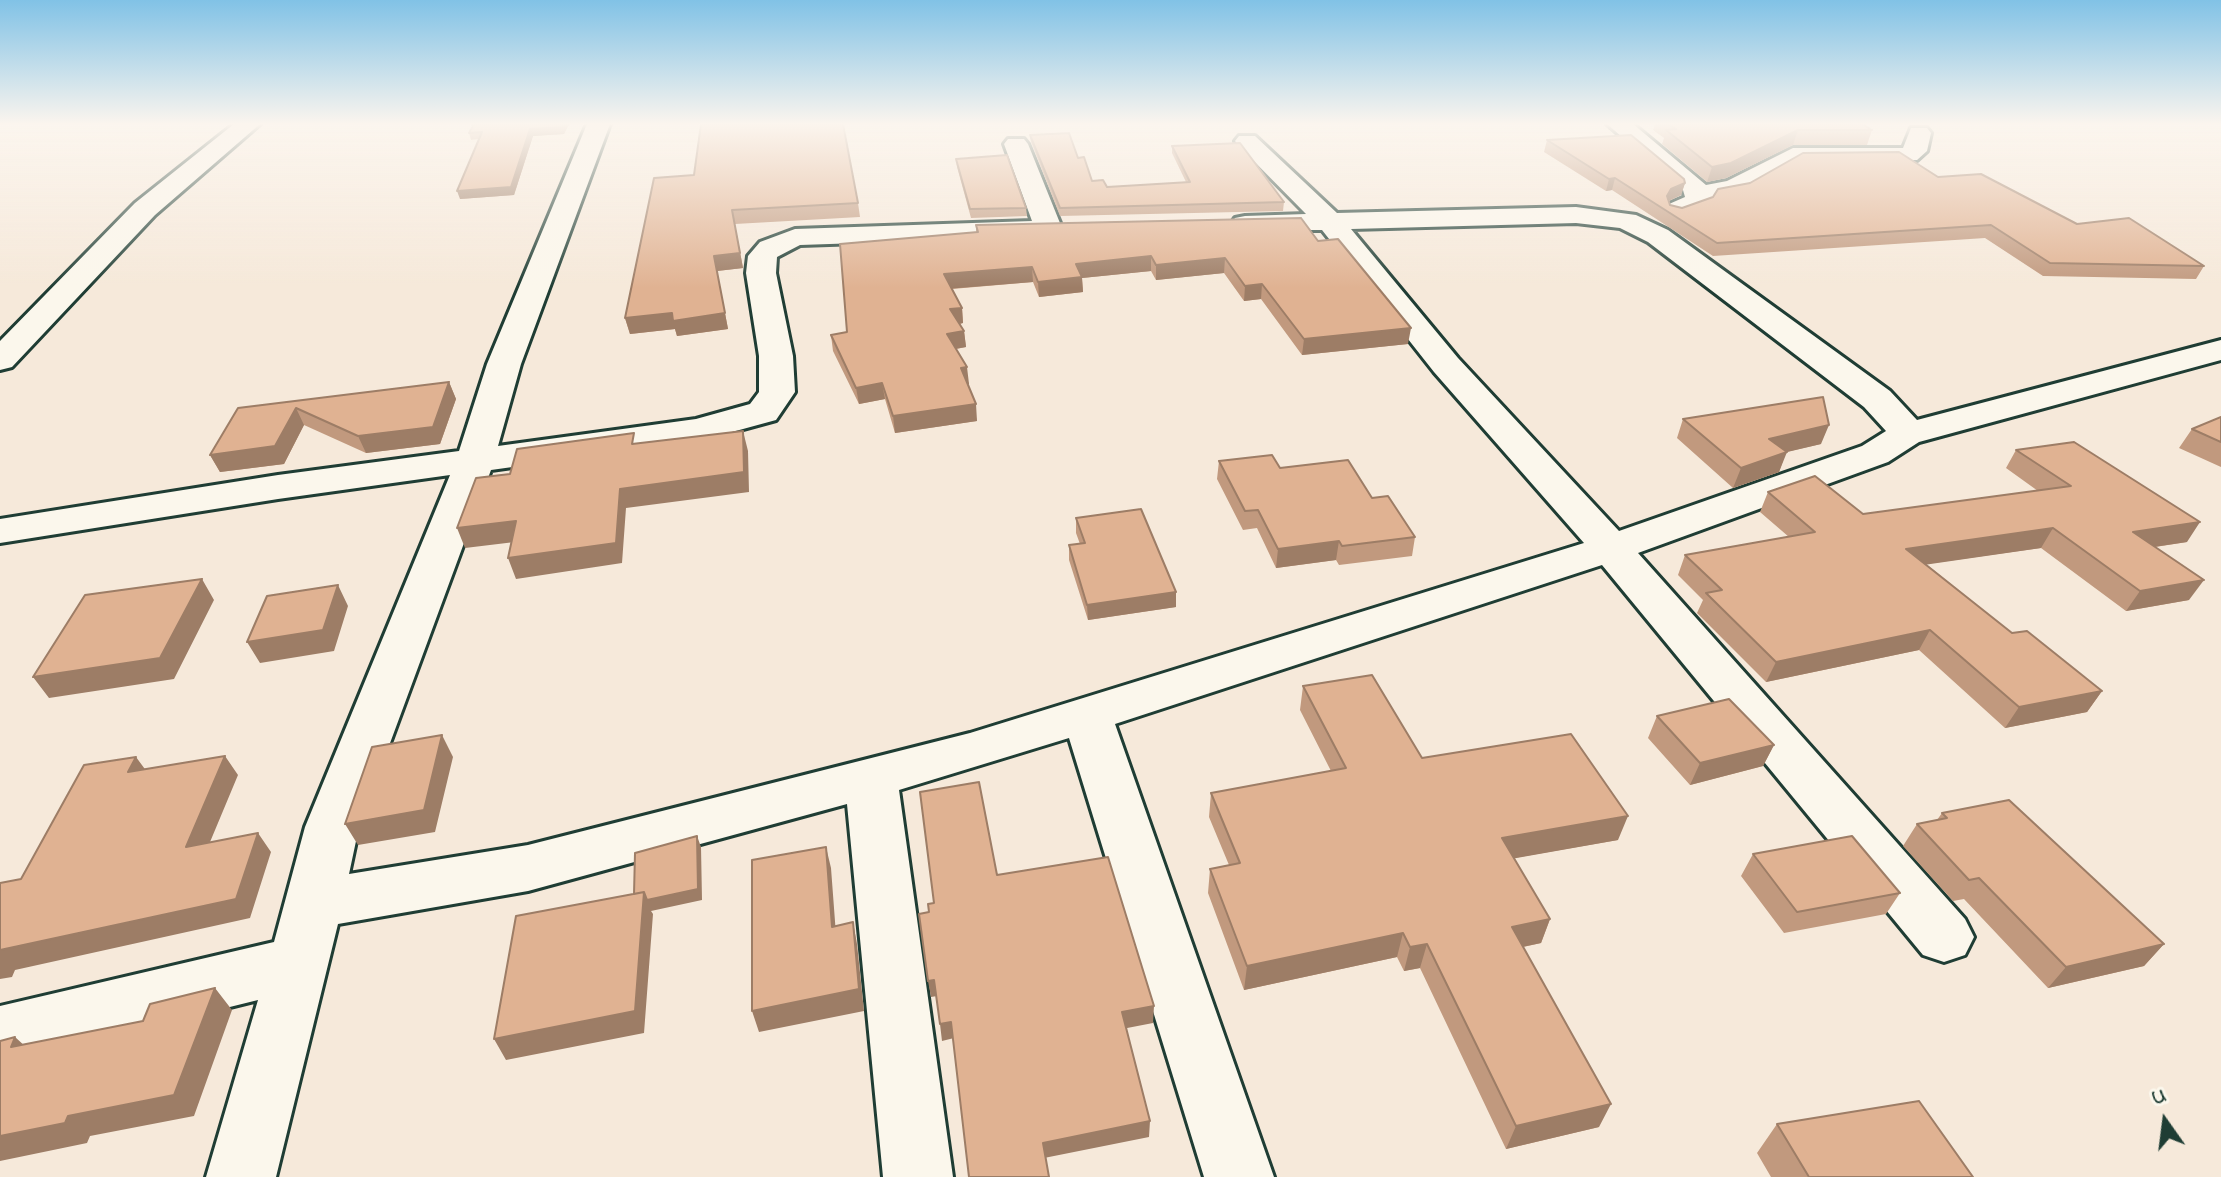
<!DOCTYPE html>
<style>
body{margin:0}
#map{position:relative;width:2221px;height:1177px;overflow:hidden;background:#f6e9da;font-family:"Indie Flower",sans-serif}
canvas{display:block}
.north{position:absolute;left:2125px;top:1081px;width:80px;height:80px;-webkit-text-stroke:6px #fbf7ec;paint-order:stroke;rotate:346deg;font-size:22px;font-weight:700;line-height:32px;text-align:center;color:#1f3d34}
.north::after{content:'';display:block;margin:auto;width:28px;height:36px;background:#1f3d34;clip-path:polygon(50% 0,100% 100%,50% 72%,0 100%)}
</style>
<div id="map">
<canvas width="2221" height="1177"></canvas>
<div class="north">U</div>
</div>
<script>
const g = document.querySelector('canvas').getContext('2d');
g.lineJoin = 'round';
const toPath = rows => new Path2D(rows.map(r => 'M' + r).join(''));
function stroke(path, color, width, dash) { g.strokeStyle = color; g.lineWidth = width; g.lineCap = dash ? 'butt' : 'round'; g.setLineDash(dash || []); g.stroke(path); }
function fillPath(path, color) { g.fillStyle = color; g.fill(path, 'evenodd'); }
const minor = toPath([
 [234,124,260,124,155,215,12,367,0,370,0,341,135,203,234,124],
 [587,124,610,124,521,364,498,446,696,419,750,404,759,392,759,356,746,273,748,256,760,242,795,229,1032,221,1004,144,1008,139,1024,139,1028,144,1062,228,1058,234,1036,237,800,245,777,257,776,273,793,356,795,392,776,420,699,441,491,470,359,827,349,874,528,845,970,733,1584,543,1434,372,1322,230,1235,230,1231,224,1235,218,1245,216,1306,214,1239,146,1235,141,1239,136,1255,136,1337,213,1576,207,1636,215,1668,230,1890,391,1917,420,2221,340,2221,360,1919,442,1888,462,1638,553,1965,919,1974,937,1965,955,1944,962,1923,955,1602,565,1115,724,1274,1177,1204,1177,1069,738,899,790,953,1177,883,1177,847,804,528,891,338,924,276,1177,206,1177,258,1000,0,1064,0,1006,274,942,305,827,450,475,278,499,0,543,0,519,278,475,459,451,487,364,587,124],
 [1576,223,1620,228,1648,242,1864,407,1886,431,1862,446,1619,531,1458,358,1351,229,1576,223],
 [1607,124,1633,124,1706,185,1727,181,1793,148,1903,148,1911,128,1927,128,1931,133,1927,151,1917,160,1798,162,1744,193,1712,199,1708,207,1679,218,1669,216,1666,210,1669,204,1685,197,1683,190,1607,124]
]);
const wall = toPath([
 [471,124,569,124,564,134,533,136,514,195,460,199,479,139,471,140,469,133,472,127],
 [1655,124,1862,124,1872,130,1867,145,1793,145,1726,178,1707,182,1662,144,1664,138,1653,130],
 [1030,135,1078,158,1092,181,1107,187,1186,182,1172,153,1172,146,1284,202,1283,211,1060,216,1031,142],
 [1547,140,1685,183,1681,195,1669,201,1670,205,1682,208,1938,177,2204,266,2196,279,2043,276,1985,238,1713,256,1612,190,1606,191,1544,152],
 [956,159,1026,208,1027,216,971,218,957,167],
 [694,175,858,203,860,217,735,224,743,268,717,271,728,329,677,336,675,329,630,334,625,318],
 [976,225,1318,241,1408,344,1302,355,1261,299,1244,301,1224,273,1156,280,1151,271,1082,278,1083,292,1039,297,1033,282,952,289,962,308,963,323,960,324,964,331,966,347,956,349,969,384,967,384,977,421,895,433,885,399,859,404,833,351,831,335,847,332,976,232],
 [449,382,456,399,440,444,366,453,304,425,284,464,220,472,210,455,238,408],
 [2221,417,2221,467,2179,448,2192,429],
 [1683,419,1821,444,1786,452,1779,472,1733,488,1677,438],
 [2016,450,2187,542,2155,547,2189,600,2126,611,2041,548,1926,564,2012,633,2102,691,2087,712,2005,728,1919,650,1766,682,1697,613,1703,600,1678,575,1685,555,1789,537,1760,512,1768,492,1863,514,2038,491,2006,468],
 [1219,461,1280,468,1372,498,1415,537,1412,556,1339,565,1336,560,1276,568,1257,528,1243,530,1217,479],
 [1076,518,1176,607,1088,620,1069,560,1069,545,1080,544,1076,533],
 [1303,686,1422,758,1618,840,1514,858,1550,919,1541,943,1523,947,1599,1127,1506,1149,1420,968,1404,971,1397,957,1244,990,1208,893,1210,869,1229,865,1209,817,1211,793,1331,771,1300,710],
 [1657,716,1774,745,1763,766,1690,785,1648,738],
 [1942,813,2164,944,2144,966,2048,988,1964,899,1953,901,1903,846,1917,824,1937,820],
 [1753,854,1900,893,1886,914,1784,933,1741,876],
 [1777,1124,1973,1177,1771,1177,1757,1153]
]);
const shadedWall = toPath([
 [563,124,569,124,564,134,533,136,514,195,460,199,457,191,530,129],
 [1798,130,1793,145,1726,178,1707,182,1712,167],
 [1615,178,1612,190,1606,191,1609,179],
 [1685,183,1681,195,1668,201,1667,196,1671,189],
 [732,210,743,268,717,271,728,329,677,336,675,329,630,334,625,318,714,256],
 [1151,256,1151,271,1082,278,1083,292,1039,297,1038,282,1076,264],
 [1225,258,1224,273,1156,280,1156,265],
 [1032,267,1033,282,946,289,944,274],
 [1262,284,1261,299,1244,301,1245,286],
 [962,308,963,323,952,325,950,309],
 [1411,328,1408,344,1302,355,1304,339],
 [964,331,966,347,949,350,947,334],
 [967,367,969,384,962,385,961,368],
 [449,382,456,399,440,444,366,453,358,436],
 [882,383,885,399,859,404,856,388],
 [976,404,977,421,895,433,893,416],
 [296,408,304,425,284,464,220,472,210,455],
 [1829,425,1821,444,1762,458,1769,439],
 [743,431,748,451,749,492,626,508,622,563,516,579,508,558,620,489],
 [1787,452,1779,472,1733,488,1741,468],
 [516,521,523,541,465,548,457,528],
 [2200,522,2187,542,2120,552,2133,532],
 [2053,528,2041,548,1896,569,1906,549],
 [1339,541,1336,560,1276,568,1278,549],
 [202,579,214,600,174,679,49,698,33,677],
 [2204,580,2189,600,2126,611,2140,591],
 [338,585,348,606,334,651,260,663,247,642],
 [1176,592,1176,607,1088,620,1087,605],
 [1930,630,1919,650,1766,682,1776,662],
 [2102,691,2087,712,2005,728,2019,707],
 [442,735,453,757,435,832,358,845,345,824],
 [1774,745,1763,766,1690,785,1700,763],
 [225,756,238,775,200,866,186,847],
 [136,757,150,776,128,772],
 [1628,816,1618,840,1494,862,1502,838],
 [258,833,271,852,250,918,15,970,12,977,0,979,0,950],
 [697,836,701,847,702,900,651,911,653,914,644,1033,506,1060,494,1039],
 [826,847,831,868,837,948,832,927],
 [1550,919,1541,943,1503,951,1512,927],
 [853,922,857,944,864,1011,759,1032,752,1011],
 [1403,933,1397,957,1244,990,1247,966],
 [1427,944,1420,968,1404,971,1410,947],
 [2164,944,2144,966,2048,988,2066,967],
 [934,980,937,996,931,997,928,981],
 [215,988,232,1010,194,1116,90,1136,87,1143,0,1161,0,1136,68,1116],
 [1154,1006,1153,1023,1122,1029,1122,1012],
 [951,1022,954,1038,942,1041,940,1024],
 [15,1037,38,1058,11,1047],
 [1611,1104,1599,1127,1506,1149,1516,1126],
 [1150,1121,1149,1137,1044,1158,1043,1143]
]);
const building = toPath([
 [474,124,563,124,562,127,530,129,511,187,457,191,482,132,469,133,474,124],
 [701,124,843,124,858,203,732,210,740,253,714,256,725,313,673,321,672,313,625,318,654,178,694,175,701,124],
 [1668,124,1862,124,1872,130,1798,130,1731,163,1712,167,1666,130,1676,129,1668,124],
 [1069,133,1078,158,1084,157,1092,181,1103,180,1107,187,1190,182,1172,146,1240,143,1284,202,1060,208,1030,135,1069,133],
 [1631,135,1684,179,1685,183,1671,189,1667,196,1670,205,1682,208,1713,197,1718,189,1750,183,1803,153,1899,152,1938,177,1981,174,2077,224,2129,218,2204,266,2050,263,1991,225,1717,243,1615,178,1609,179,1547,140,1631,135],
 [1007,155,1026,208,970,209,956,159,1007,155],
 [1301,218,1318,241,1338,239,1411,328,1304,339,1262,284,1245,286,1225,258,1156,265,1151,256,1076,264,1082,277,1038,282,1032,267,944,274,962,308,950,309,964,331,947,334,967,367,961,368,976,404,893,416,882,383,856,388,831,335,847,332,840,244,978,232,976,225,1301,218],
 [449,382,433,427,358,436,296,408,275,446,210,455,238,408,449,382],
 [1823,397,1829,425,1769,439,1787,452,1741,468,1683,419,1823,397],
 [2221,417,2221,442,2192,429,2221,417],
 [743,431,744,472,620,489,616,543,508,558,516,521,457,528,476,478,510,474,517,449,634,433,632,444,743,431],
 [2074,442,2200,522,2133,532,2204,580,2140,591,2053,528,1906,549,2012,633,2027,631,2102,691,2019,707,1930,630,1776,662,1706,593,1722,590,1685,555,1815,532,1768,492,1815,476,1863,514,2071,486,2016,450,2074,442],
 [1272,455,1280,468,1348,460,1372,498,1388,496,1415,537,1342,546,1339,541,1278,549,1258,510,1245,511,1219,461,1272,455],
 [1141,509,1176,592,1087,605,1069,545,1085,543,1076,518,1141,509],
 [202,579,160,658,33,677,85,595,202,579],
 [338,585,323,630,247,642,267,596,338,585],
 [1372,675,1422,758,1571,734,1628,816,1502,838,1550,919,1512,927,1611,1104,1516,1126,1427,944,1410,947,1403,933,1247,966,1210,869,1240,863,1211,793,1346,768,1303,686,1372,675],
 [1729,699,1774,745,1700,763,1657,716,1729,699],
 [442,735,424,810,345,824,372,747,442,735],
 [225,756,186,847,258,833,236,899,0,950,0,883,21,879,84,765,136,757,128,772,225,756],
 [979,782,997,875,1108,857,1154,1006,1122,1012,1150,1121,1043,1143,1049,1177,969,1177,951,1022,940,1024,934,980,928,981,919,914,929,912,928,904,934,903,920,792,979,782],
 [2009,800,2164,944,2066,967,1979,878,1969,880,1917,824,1947,818,1942,813,2009,800],
 [697,836,698,889,647,900,644,892,634,894,635,853,697,836],
 [1852,836,1900,893,1797,912,1753,854,1852,836],
 [826,847,832,927,853,922,859,989,752,1011,752,860,826,847],
 [644,892,635,1011,494,1039,516,916,644,892],
 [215,988,174,1095,68,1116,65,1123,0,1136,0,1041,15,1037,11,1047,143,1021,150,1004,215,988],
 [1919,1101,1973,1177,1809,1177,1777,1124,1919,1101]
]);
stroke(minor, '#1f3d34', 6);
fillPath(minor, '#fbf7ec');
fillPath(wall, '#c1997e');
fillPath(shadedWall, '#9d7d66');
fillPath(building, '#e0b292');
stroke(building, '#9d7d66', 2);
const sky = g.createLinearGradient(0, 0, 0, 288);
sky.addColorStop(0, '#81c2e6');
sky.addColorStop(0.43, '#fbf5ee');
sky.addColorStop(1, '#fbf5ee00');
g.fillStyle = sky;
g.fillRect(0, 0, 2221, 288);
</script>
